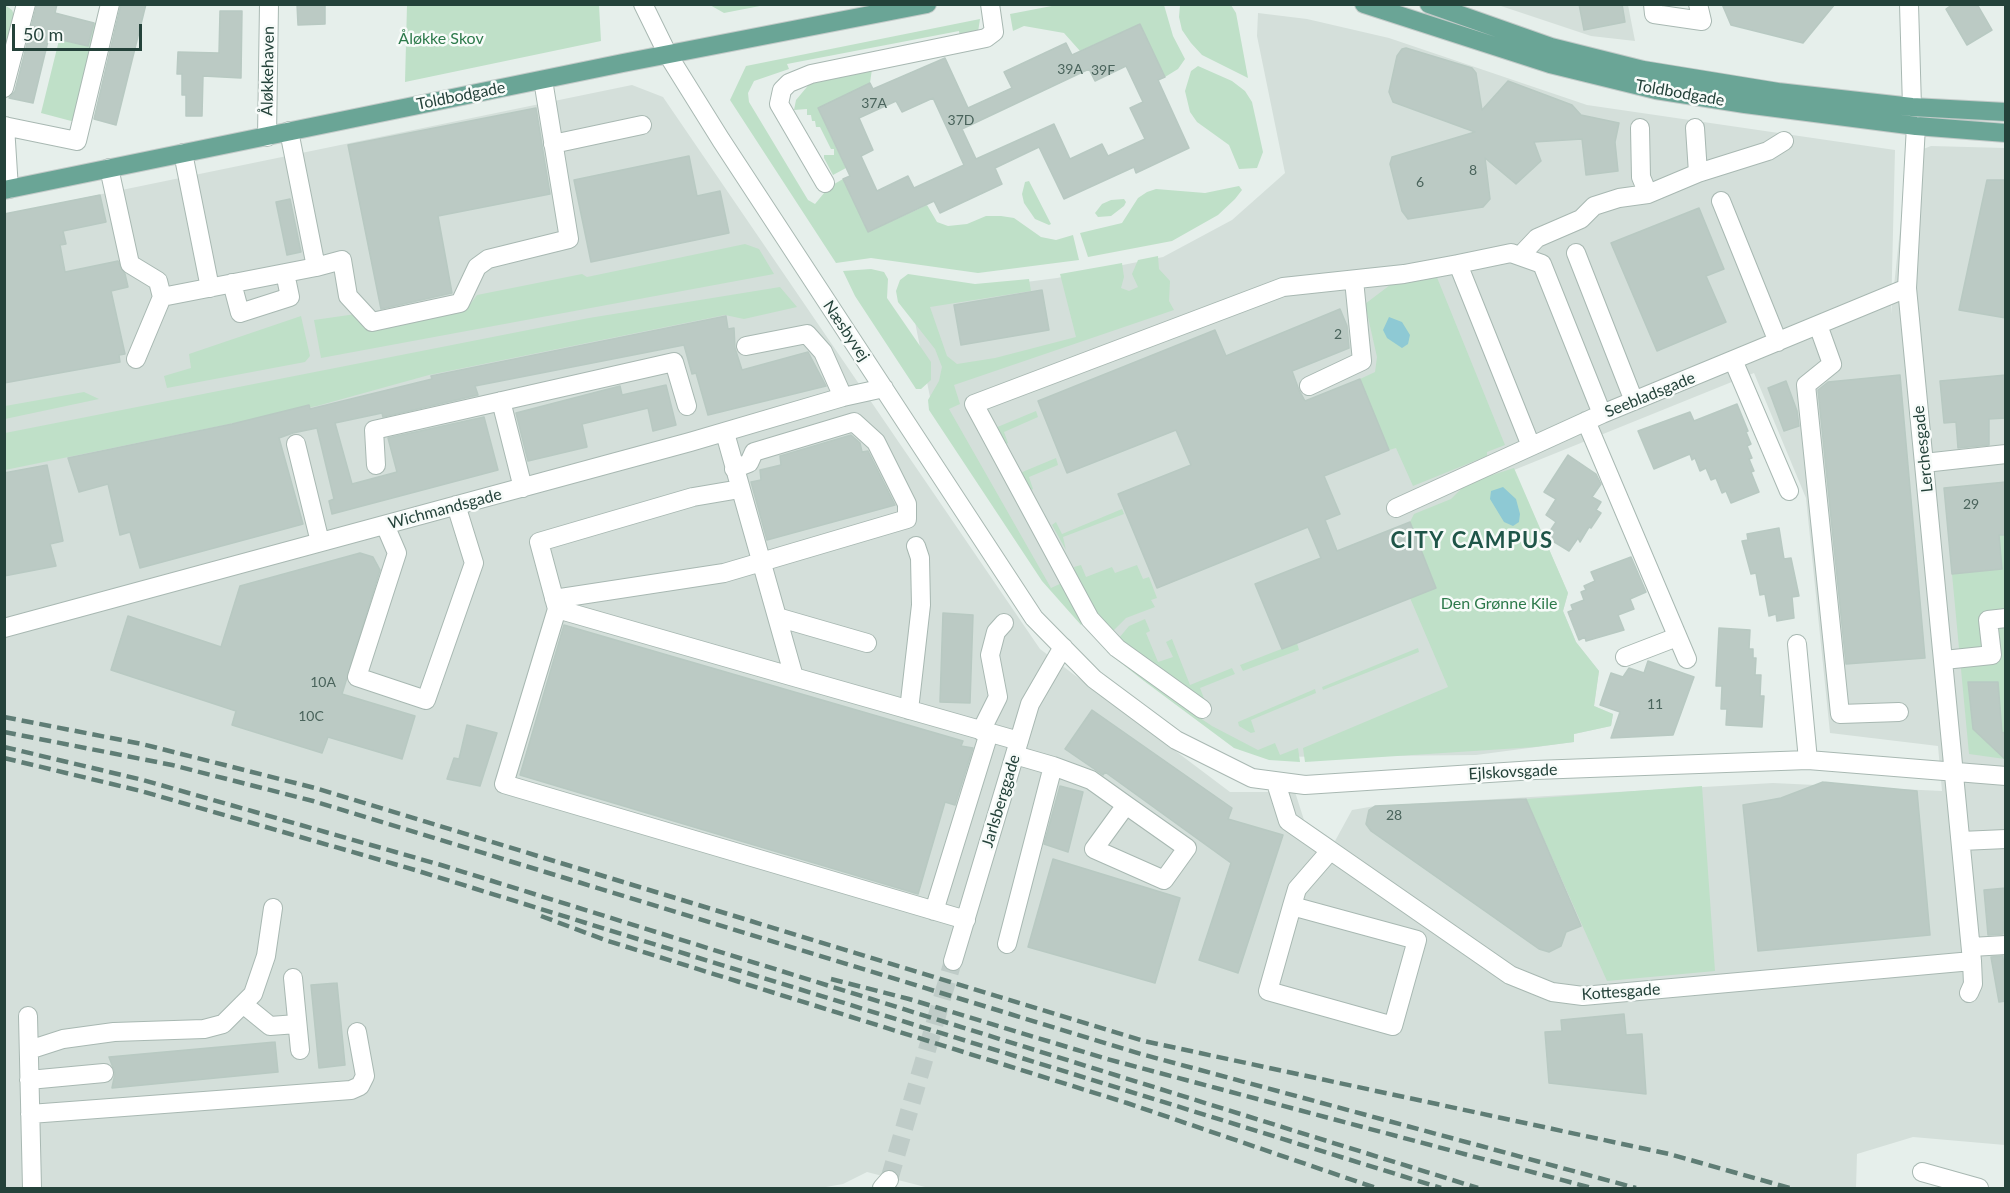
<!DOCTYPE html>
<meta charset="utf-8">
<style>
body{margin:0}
#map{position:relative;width:2010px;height:1193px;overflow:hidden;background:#e6efeb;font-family:Lato,sans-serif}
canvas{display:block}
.frame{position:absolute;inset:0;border:6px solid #24423a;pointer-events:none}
.scale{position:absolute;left:12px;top:24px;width:130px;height:27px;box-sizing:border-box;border:3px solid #24423a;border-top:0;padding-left:8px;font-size:18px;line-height:21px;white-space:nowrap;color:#24423a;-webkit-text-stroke:4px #f7fbf9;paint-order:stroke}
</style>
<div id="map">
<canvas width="2010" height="1193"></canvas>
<div class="frame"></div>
<div class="scale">50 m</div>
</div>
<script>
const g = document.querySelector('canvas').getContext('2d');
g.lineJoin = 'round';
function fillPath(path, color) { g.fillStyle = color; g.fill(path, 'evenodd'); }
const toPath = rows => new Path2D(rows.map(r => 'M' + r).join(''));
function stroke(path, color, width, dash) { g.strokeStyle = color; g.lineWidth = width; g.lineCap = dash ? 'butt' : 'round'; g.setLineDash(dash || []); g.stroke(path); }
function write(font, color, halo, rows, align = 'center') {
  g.font = font + ' Lato,sans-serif'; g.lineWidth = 5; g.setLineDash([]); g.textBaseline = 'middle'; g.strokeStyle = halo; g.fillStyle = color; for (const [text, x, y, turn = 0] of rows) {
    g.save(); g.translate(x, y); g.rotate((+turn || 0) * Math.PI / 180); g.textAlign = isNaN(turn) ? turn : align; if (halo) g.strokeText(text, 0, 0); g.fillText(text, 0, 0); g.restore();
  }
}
const built = toPath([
 [1498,5,1628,5,1635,41,1591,36],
 [1258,13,1307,19,1389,38,1587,105,1895,150,1891,314,1908,155,1931,146,2005,148,2005,1145,1913,1137,1857,1154,1856,1188,929,1188,867,1172,843,1184,820,1188,5,1188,5,214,632,85,663,97,1040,649,1230,792,1295,792,1304,820,1335,841,1352,810,1375,806,1773,783,1942,791,1938,746,1830,733,1806,498,1754,373,1514,470,1568,593,1563,611,1576,642,1599,671,1594,706,1613,714,1611,726,1574,734,1574,742,1476,755,1267,757,1192,716,1147,682,1050,589,932,407,910,297,1057,278,1163,257,1232,220,1285,173,1257,36]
]);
const green = toPath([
 [5,5,12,10,16,20,5,68],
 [407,5,599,5,601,41,405,82],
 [710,5,765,5,724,13],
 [1057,5,1164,5,1173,36,1185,59,1178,69,1165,77,1140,24,1080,51,1064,33,1024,26,1013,31,1010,14],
 [1180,5,1231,5,1236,13,1248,78,1202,55,1191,43,1182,30,1179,17],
 [65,16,73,18,67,41,88,46,94,23,100,24,75,122,41,113],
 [980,19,978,32,960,37,959,31,787,64,789,69,754,81,748,93,749,102,808,200,815,204,829,187,843,179,868,232,927,205,937,222,948,226,967,224,986,216,1001,216,1014,218,1041,237,1056,240,1073,235,1079,260,978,273,871,258,836,263,730,100,746,66],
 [1198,66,1232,81,1245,91,1252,102,1263,152,1257,168,1239,169,1229,145,1197,122,1190,112,1185,91,1191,71],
 [872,69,870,83,818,108,846,168,833,175,824,158,824,155,834,155,834,149,831,149,820,127,816,127,815,121,812,121,811,115,807,115,807,109,794,110,796,100,811,82],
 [1029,181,1051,224,1049,225,1035,219,1024,203,1022,194,1025,182],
 [1239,186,1242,190,1235,199,1218,215,1172,241,1088,257,1080,233,1122,223,1138,198,1147,192,1156,189,1205,193],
 [1124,199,1126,202,1124,206,1111,216,1098,217,1095,213,1102,204,1111,200],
 [745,244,759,249,774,274,321,358,314,320,356,314,371,326,469,306,477,295,582,274,587,277],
 [1158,256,1159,269,1170,281,1169,301,1174,310,954,385,960,404,949,409,1051,588,1064,582,1084,621,1081,625,1042,581,929,410,928,400,939,381,942,367,935,349,898,302,896,291,900,280,908,274,975,284,1029,279,1031,291,930,307,947,356,957,364,995,358,1076,337,1060,274,1122,263,1124,277,1121,288,1129,291,1138,287,1132,274,1138,260],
 [871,269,884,272,888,279,887,298,931,362,931,380,921,389,916,389,855,296,843,271],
 [1436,275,1505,445,1487,452,1487,456,1413,486,1396,448,1389,450,1360,379,1375,372,1377,357,1365,304,1394,282],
 [780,287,797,307,744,319,725,315,429,375,317,406,5,470,5,433,589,318],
 [301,316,310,356,305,362,167,388,164,376,191,368,189,354],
 [84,392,99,399,5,419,5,406],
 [1036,411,1038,417,1004,432,1008,443,1005,445,995,428],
 [1056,458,1058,465,1029,477,1033,489,1031,490,1020,473],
 [1514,468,1568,593,1563,611,1576,642,1599,671,1594,706,1613,714,1611,726,1574,734,1574,742,1535,747,1305,762,1303,748,1448,687,1410,598,1436,587,1410,522,1414,514,1451,499,1467,483],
 [1122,509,1124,514,1063,537,1066,550,1052,525,1056,522,1062,534],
 [1999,535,2005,535,2005,759,1969,754,1952,574,2002,569],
 [1081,565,1086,577,1112,567,1115,573,1137,565,1143,579,1149,577,1157,598,1151,600,1155,607,1126,618,1112,632,1100,620,1077,579,1074,567],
 [1145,619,1150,631,1146,633,1158,662,1173,657,1166,642,1172,639,1190,685,1232,668,1235,674,1200,688,1205,701,1201,703,1119,638,1129,626],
 [1297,643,1299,650,1243,671,1240,665],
 [1418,648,1419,652,1323,690,1322,687],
 [1110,649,1173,700,1212,726,1258,750,1275,743,1280,755,1298,748,1300,762,1269,760,1234,748,1144,681,1107,652],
 [1315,689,1316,693,1251,720,1255,732,1251,733,1239,726,1238,722],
 [1702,786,1715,971,1607,981,1526,799]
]);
const water = toPath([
 [1389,317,1402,322,1410,335,1408,344,1402,348,1387,338,1383,330],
 [1503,487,1516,499,1520,514,1519,522,1513,526,1504,522,1490,499,1491,491]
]);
const building = toPath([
 [37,4,57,4,55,13,94,23,88,46,49,37,33,103,9,98,15,91,37,4],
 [121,4,146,4,116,125,94,119,121,4],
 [297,4,325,4,325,24,298,25,297,4],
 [1579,4,1622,4,1625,22,1584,30,1579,4],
 [1722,4,1835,4,1803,43,1731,25,1722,4],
 [1953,4,1977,4,1992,30,1967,45,1946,9,1953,4],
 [220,11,242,11,241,78,203,76,202,116,186,116,186,95,182,95,182,74,177,74,178,52,219,53,220,11],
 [1140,24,1165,77,1158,80,1189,148,1136,173,1134,167,1064,199,1039,147,995,168,1002,184,940,213,934,201,868,232,843,179,850,176,818,108,870,83,873,89,945,58,968,108,1012,88,1004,72,1066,43,1072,55,1140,24],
 [1126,66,1143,102,1130,108,1145,139,1108,156,1102,144,1070,159,1054,124,976,159,962,129,1089,69,1095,81,1126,66],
 [933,98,964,165,914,188,908,176,877,191,861,156,873,150,859,118,896,101,902,112,933,98],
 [1406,48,1472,68,1476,73,1482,110,1508,81,1572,105,1581,115,1619,123,1615,142,1618,171,1586,175,1582,139,1534,142,1541,161,1516,184,1485,158,1490,199,1483,207,1408,219,1402,211,1390,164,1392,157,1475,132,1393,102,1389,92,1397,56,1402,49,1406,48],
 [536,108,550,194,438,216,452,293,381,309,348,145,536,108],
 [689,156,697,196,720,191,729,233,591,262,574,180,689,156],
 [1987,180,2006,180,2006,318,1959,310,1987,180],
 [100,195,106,222,63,231,66,244,60,245,65,272,118,261,125,274,128,287,111,291,125,354,119,355,120,362,4,383,4,214,100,195],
 [290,199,301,252,287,255,276,202,290,199],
 [1699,208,1724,269,1706,276,1726,322,1657,351,1611,243,1699,208],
 [1042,290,1049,330,961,345,954,305,1042,290],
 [1340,309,1347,326,1349,348,1292,371,1299,390,1305,401,1360,379,1389,450,1324,476,1340,514,1325,520,1337,551,1410,522,1436,588,1282,649,1255,584,1321,558,1308,527,1157,588,1118,494,1191,465,1176,430,1067,473,1038,401,1215,330,1226,356,1340,309],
 [726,316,728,329,734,328,735,348,742,370,808,352,826,386,708,415,696,373,692,374,684,345,475,386,478,395,383,417,382,413,335,423,352,484,397,472,388,438,484,417,498,470,332,514,329,501,334,499,317,428,293,433,279,438,303,524,140,568,130,532,120,535,108,484,79,492,68,458,232,424,309,405,310,409,432,379,431,376,726,316],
 [1900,375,1925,658,1846,664,1818,390,1828,382,1900,375],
 [2006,375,2006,418,1989,419,1989,445,1958,448,1956,422,1944,423,1940,381,2006,375],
 [1786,381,1797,411,1799,426,1784,431,1768,388,1786,381],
 [666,385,676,425,653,431,648,408,582,424,587,447,528,461,516,413,620,386,622,395,666,385],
 [1737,404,1748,431,1746,432,1751,444,1747,446,1752,458,1749,459,1754,471,1751,472,1759,492,1731,503,1726,491,1722,493,1716,478,1711,480,1706,468,1700,471,1695,458,1692,460,1690,454,1654,469,1638,431,1690,412,1694,421,1737,404],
 [851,435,860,443,862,452,868,451,895,505,767,540,751,482,761,480,760,470,781,465,780,456,851,435],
 [1568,455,1596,474,1601,484,1592,497,1601,502,1596,510,1601,513,1591,528,1589,527,1580,542,1578,538,1569,551,1546,537,1556,522,1546,515,1556,499,1544,492,1568,455],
 [47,465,63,541,50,544,56,566,4,576,4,473,47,465],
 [2006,482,2006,535,1999,535,2002,569,1952,574,1944,488,2006,482],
 [1779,528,1784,559,1791,558,1799,596,1792,597,1794,618,1777,621,1776,614,1769,616,1765,594,1760,595,1756,573,1751,574,1742,541,1748,540,1747,534,1779,528],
 [360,553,373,557,380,570,342,694,415,716,402,759,328,737,322,753,232,725,236,711,111,670,128,616,221,647,240,586,360,553],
 [1631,557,1646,592,1630,599,1634,609,1618,615,1624,630,1586,641,1585,637,1579,640,1568,612,1573,610,1571,605,1584,600,1581,592,1586,590,1584,586,1595,581,1591,572,1631,557],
 [943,613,973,615,970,703,940,702,943,613],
 [564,625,963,741,961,746,973,748,955,805,945,802,918,894,520,775,564,625],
 [1719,628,1750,630,1749,649,1753,649,1753,658,1756,658,1755,675,1761,675,1760,696,1764,696,1762,727,1726,725,1727,709,1721,709,1722,686,1716,686,1719,628],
 [1648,661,1694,677,1673,735,1611,738,1620,712,1600,705,1611,673,1623,677,1629,668,1644,673,1648,661],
 [1968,682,1998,682,2002,733,2006,732,2006,760,1973,729,1968,682],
 [1092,710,1232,808,1228,819,1283,835,1238,973,1199,960,1231,863,1105,772,1103,775,1065,749,1092,710],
 [467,725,497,733,480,786,447,779,454,758,459,759,467,725],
 [1823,782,1917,791,1930,935,1758,951,1743,805,1781,798,1823,782],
 [1060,786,1083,792,1068,852,1044,844,1060,786],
 [1526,799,1581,926,1566,932,1561,946,1549,952,1539,949,1371,831,1366,824,1369,810,1375,806,1526,799],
 [1053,859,1180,898,1155,983,1028,947,1053,859],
 [2006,888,2003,934,1988,935,1984,890,2006,888],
 [2003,956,2006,1001,1999,1002,1991,957,2003,956],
 [337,983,345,1065,319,1068,311,985,337,983],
 [1624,1014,1626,1035,1642,1034,1646,1094,1549,1083,1545,1032,1562,1031,1561,1020,1624,1014],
 [275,1042,278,1072,112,1088,115,1073,109,1057,275,1042]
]);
const minorTunnel = toPath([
 [889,1180,953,961]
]);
const minor = toPath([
 [643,4,668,55,721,140,1034,618,1094,679,1176,740,1252,778,1305,785,1535,770,1808,760,2006,776],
 [1653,4,1654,14,1702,21,1698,4],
 [1909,4,1912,107],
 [4,88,26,4],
 [4,126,77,141,110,4],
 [5,126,9,189],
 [1916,126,1907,288,1972,961,1973,984,1969,993],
 [1640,128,1641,177,1648,194],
 [1695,128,1698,173],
 [267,137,269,4],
 [553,144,642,125],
 [183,153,210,288],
 [109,168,130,264,158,281,162,297],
 [825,183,779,104,782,90,789,83,811,74,986,38,994,32,990,4],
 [1721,201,1778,342],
 [1576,253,1634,401],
 [1520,256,1537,238,1581,219,1594,206,1619,198,1648,194,1698,173,1768,151,1784,141],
 [316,267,342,260,348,296,372,322,460,303,477,267,488,259,569,239,543,80],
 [232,283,240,313,290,297,285,273],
 [1818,325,1832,364,1806,385,1840,714,1899,712],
 [746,346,807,334,823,352,843,397],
 [136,359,162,297,316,267,289,131],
 [1733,360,1789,491],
 [1309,386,1362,361,1354,280],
 [501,401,523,488],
 [1586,421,1687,659],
 [725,433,794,677,1019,741],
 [296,444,320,542],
 [1531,446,1458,264,1511,253,1542,264,1602,414],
 [1924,463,2006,454],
 [376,465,374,430,674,362,687,406],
 [740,489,693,497,539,542,557,609,794,677],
 [1396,508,1602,414,1907,288],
 [385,525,397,553,357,677,426,700,474,563,456,505],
 [554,599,724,573,907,519,907,504,876,442,854,422,754,452,749,463,734,469],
 [557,609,504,784,966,920],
 [777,617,867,643],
 [4,628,690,442,843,397,884,388],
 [1797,644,1808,760],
 [1625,657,1677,637],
 [1944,660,1992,655,1988,620,2006,618],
 [1202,709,1117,648,1090,619,974,404,1283,287,1404,274,1458,264],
 [909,710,921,605,920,558,916,546],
 [981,731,998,697,990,655,996,632,1004,623],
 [1053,766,1091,780,1126,805,1187,848,1164,880,1094,849,1126,805],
 [1276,783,1288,821,1510,975,1552,992,1583,996,1972,961],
 [1961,841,2006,839],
 [1292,906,1417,940,1393,1026,1268,991,1292,906,1297,889,1330,851],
 [934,911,989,733],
 [1007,944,1053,766,1015,755],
 [1971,947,2006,945],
 [953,961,1030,704,1063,647],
 [293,978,300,1050],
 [243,1004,270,1026,297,1024],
 [28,1016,32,1188],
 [29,1050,63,1039,114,1032,204,1029,223,1024,253,994,266,956,273,908],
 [29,1080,104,1073],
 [30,1114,351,1090,360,1086,365,1076,357,1032],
 [1922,1172,1979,1188],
 [882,1188,889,1180]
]);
const major = toPath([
 [1364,4,1550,64,1656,90,1745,104,1916,126,2006,133],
 [1429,4,1551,47,1643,70,1778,92,1912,107,2006,112],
 [4,190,623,63,927,4]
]);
const rail = toPath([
 [4,717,142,744,315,788,1144,1041,1669,1154,1790,1188],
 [4,732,172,765,313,801,1141,1054,1636,1188],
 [4,747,143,780,441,865,1478,1188],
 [4,758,141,791,415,870,1441,1188],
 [541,916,608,941,1127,1103,1376,1188],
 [831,979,909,999,1107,1059,1592,1188]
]);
const numberNames = [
 ["39A",1070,69],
 ["39F",1103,70],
 ["37A",874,103],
 ["37D",961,120],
 ["8",1473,170],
 ["6",1420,182],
 ["2",1338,334],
 ["29",1971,504],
 ["10A",323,682],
 ["11",1655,704],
 ["10C",311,716],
 ["28",1394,815]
];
const parkNames = [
 ["Åløkke Skov",441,39],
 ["Den Grønne Kile",1499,604]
];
const streetNames = [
 ["Åløkkehaven",268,71,-89],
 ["Toldbodgade",1680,93,10],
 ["Toldbodgade",461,96,-11],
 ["Næsbyvej",846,331,56],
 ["Seebladsgade",1650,395,-22],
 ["Lerchesgade",1923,449,-96],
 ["Wichmandsgade",445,509,-15],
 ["Ejlskovsgade",1513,772,-3],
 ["Jarlsberggade",1001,801,-73],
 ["Kottesgade",1621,992,-4]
];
const districtNames = [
 ["CITY CAMPUS",1472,541]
];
fillPath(built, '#d4dfda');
fillPath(green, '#bfe0c8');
fillPath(water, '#8ec9d4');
fillPath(building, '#bbcac4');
stroke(building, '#b8c9c2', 1.5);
stroke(minorTunnel, '#bfccc8', 18, [18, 9]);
stroke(minor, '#a8b8b2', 20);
stroke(major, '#c2cac8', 20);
stroke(minor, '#fff', 18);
stroke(major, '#6aa596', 18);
stroke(rail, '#5f7d75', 4.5, [12, 6]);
write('14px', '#4a645c', null, numberNames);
write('16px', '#2d7a4b', '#f7fbf9', parkNames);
write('16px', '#24423a', '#f7fbf9', streetNames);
g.letterSpacing = '1.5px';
write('bold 22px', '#1f5548', '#f7fbf9', districtNames);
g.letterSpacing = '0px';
</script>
